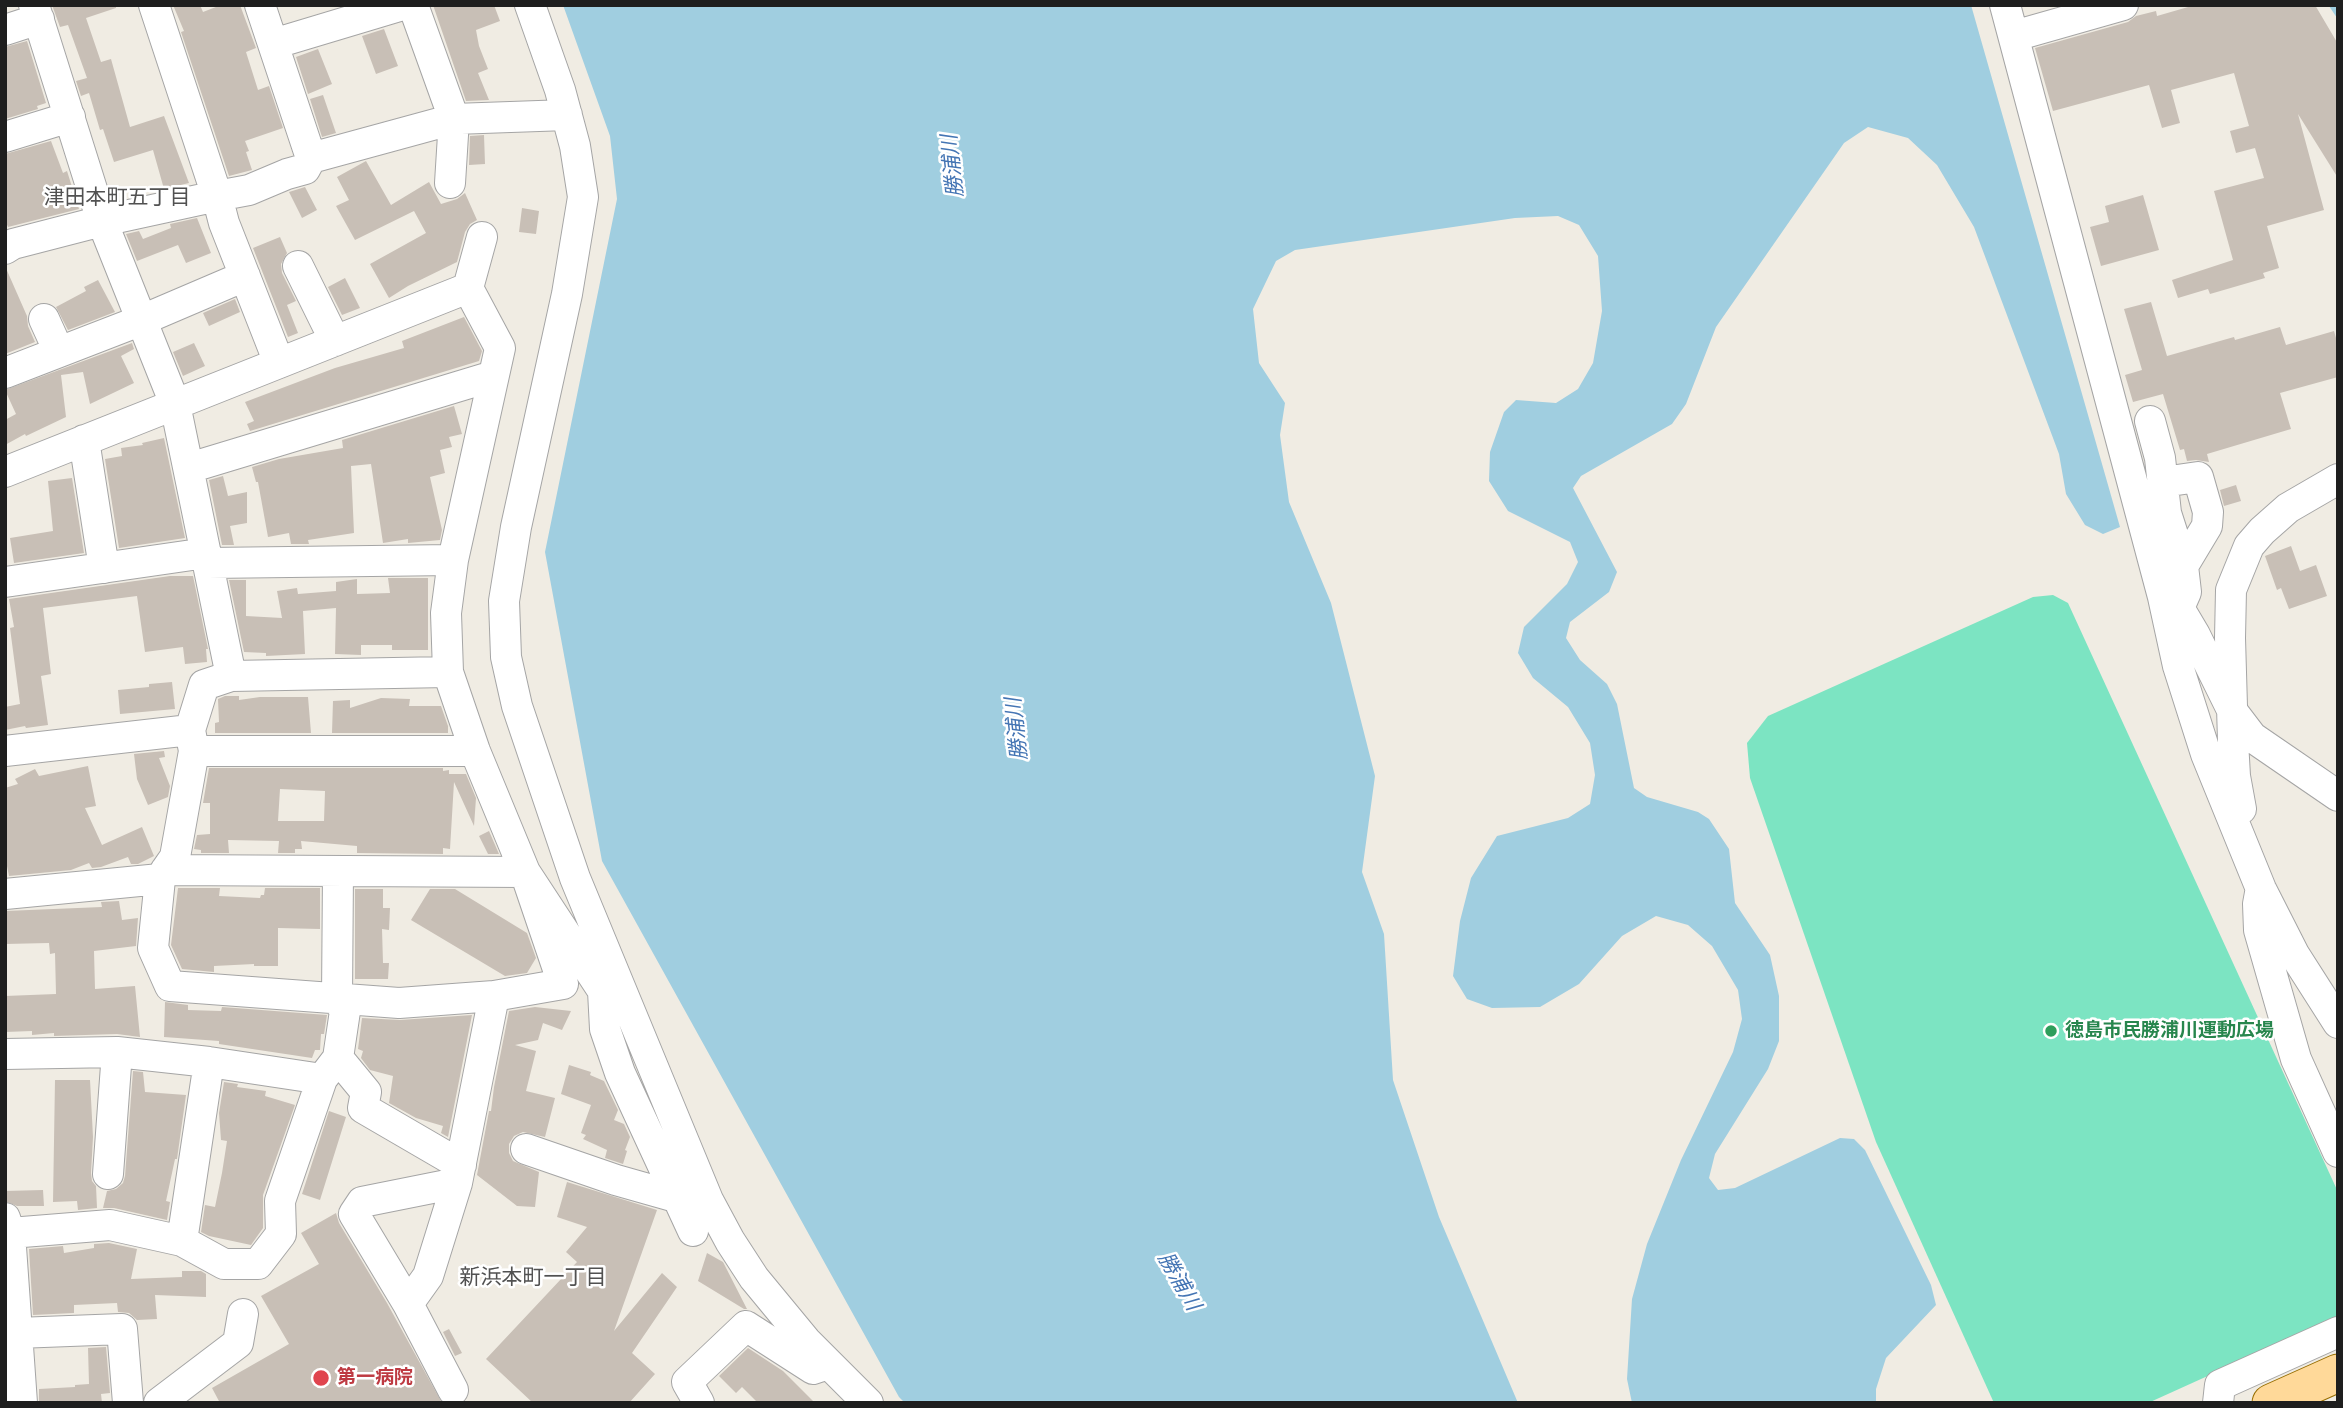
<!DOCTYPE html>
<meta charset="utf-8">
<style>
body{margin:0}
#map{position:relative;width:2343px;height:1408px;overflow:hidden;background:#f0ece3;font-family:"Roboto Condensed",sans-serif}
canvas{display:block}
.frame{position:absolute;inset:0;border:7px solid #1e1e1e;pointer-events:none}
</style>
<div id="map">
<canvas width="2343" height="1408"></canvas>
<div class="frame"></div>
</div>
<script>
const g = document.querySelector('canvas').getContext('2d');
g.lineJoin = 'round';
function fillPath(path, color) { g.fillStyle = color; g.fill(path, 'evenodd'); }
const toPath = rows => new Path2D(rows.map(r => 'M' + r).join(''));
function stroke(path, color, width, dash) { g.strokeStyle = color; g.lineWidth = width; g.lineCap = dash ? 'butt' : 'round'; g.setLineDash(dash || []); g.stroke(path); }
function write(font, color, halo, rows, align = 'center') {
  g.font = font + ' "Roboto Condensed","Noto Sans JP",sans-serif'; g.lineWidth = 5; g.setLineDash([]); g.textBaseline = 'middle'; g.strokeStyle = halo; g.fillStyle = color; for (const [text, x, y, turn = 0] of rows) {
    g.save(); g.translate(x, y); g.rotate((+turn || 0) * Math.PI / 180); g.textAlign = isNaN(turn) ? turn : align; if (halo) g.strokeText(text, 0, 0); g.fillText(text, 0, 0); g.restore();
  }
}
const pitch = toPath([
 [2053,595,2068,603,2338,1192,2338,1317,2148,1403,1994,1403,1876,1142,1750,778,1747,743,1768,716,2033,597]
]);
const water = toPath([
 [563,5,1971,5,2120,527,2103,534,2085,525,2066,494,2059,454,1974,227,1937,165,1908,138,1868,127,1844,143,1716,327,1686,404,1672,424,1581,476,1573,488,1617,572,1609,592,1570,622,1566,638,1580,660,1607,684,1617,704,1634,788,1647,797,1698,812,1709,819,1729,849,1735,903,1770,955,1779,996,1779,1041,1768,1069,1715,1154,1709,1178,1718,1190,1735,1188,1840,1138,1854,1139,1865,1150,1931,1285,1936,1305,1886,1358,1876,1389,1876,1403,1632,1403,1627,1379,1632,1299,1647,1244,1681,1160,1733,1052,1742,1019,1738,990,1712,946,1688,925,1656,916,1622,936,1579,984,1540,1007,1492,1008,1467,999,1453,976,1460,921,1471,878,1497,836,1568,818,1590,804,1595,775,1590,743,1568,707,1533,678,1518,653,1524,627,1567,584,1578,562,1570,542,1508,511,1489,481,1490,452,1504,412,1516,400,1556,403,1578,389,1593,363,1602,311,1598,256,1579,225,1558,216,1515,218,1295,250,1276,261,1253,309,1259,363,1285,403,1280,435,1289,502,1331,603,1375,776,1362,872,1384,934,1393,1080,1439,1217,1518,1403,905,1403,899,1397,602,861,545,552,617,199,610,136]
]);
const stream = toPath([
 [2332,5,2338,14]
]);
const building = toPath([
 [52,5,116,5,116,8,86,18,101,62,111,59,130,127,164,116,189,183,164,189,153,150,114,162,103,129,100,130,89,93,81,96,76,81,87,78,68,25,60,27],
 [173,5,200,5,203,12,221,5,240,5,256,48,246,52,258,90,269,86,283,128,245,141,249,151,246,152,252,170,229,176,181,32,184,31],
 [433,5,494,5,500,21,476,30,479,46,488,69,478,73,489,100,466,101],
 [2195,5,2315,5,2338,44,2338,178,2298,114,2324,210,2267,226,2279,268,2263,273,2265,278,2210,294,2208,289,2178,298,2172,280,2233,260,2214,191,2264,178,2255,148,2236,153,2230,131,2249,126,2234,73,2171,90,2180,123,2162,128,2149,85,2053,111,2035,48,2128,22,2136,16,2156,11,2157,16],
 [384,29,398,66,376,74,362,36],
 [27,41,46,103,37,106,38,109,5,119,5,47],
 [318,49,332,84,308,94,296,57],
 [323,95,336,133,322,137,310,99],
 [484,135,485,164,469,165,470,136],
 [51,141,63,173,67,171,79,209,8,227,5,220,5,154],
 [366,161,391,205,429,182,441,204,457,199,465,193,477,220,470,224,465,232,457,262,408,286,389,298,370,264,426,233,414,211,355,240,336,206,349,200,337,177],
 [305,187,317,210,302,218,289,192],
 [2143,195,2159,250,2101,266,2090,227,2109,222,2105,206],
 [522,208,539,211,536,234,519,232],
 [197,218,211,253,186,263,178,245,137,261,126,234,139,231,143,239,171,228,170,224],
 [280,237,287,253,281,264,282,273,296,301,287,305,298,333,288,337,253,248],
 [5,266,27,316,28,326,35,342,5,354],
 [345,278,360,308,342,315,328,287],
 [98,280,115,312,68,330,56,307,86,291,84,287],
 [235,299,240,312,209,326,203,313],
 [2151,302,2167,356,2234,337,2235,340,2280,327,2286,345,2334,331,2338,345,2338,377,2280,393,2291,429,2207,454,2209,462,2196,460,2187,461,2184,449,2180,450,2163,394,2133,402,2125,375,2142,370,2124,309],
 [464,317,482,351,479,361,250,431,247,424,254,421,245,402,335,368,404,348,402,341],
 [132,343,134,349,121,356,134,383,90,404,83,372,61,375,66,417,26,436,25,434,5,445,5,420,16,414,5,390],
 [194,343,205,366,183,376,173,352],
 [454,406,462,434,449,437,452,447,440,450,445,473,430,477,442,530,440,540,408,543,408,539,383,543,371,464,351,466,354,533,308,540,309,544,291,544,289,533,268,537,258,482,256,482,252,467,279,459,343,448,342,440],
 [164,438,185,538,119,548,105,459,122,456,121,448,143,445,142,443],
 [223,476,228,496,247,492,247,523,230,526,234,545,222,545,209,480],
 [72,478,84,553,14,563,10,538,53,531,48,481],
 [2236,485,2241,501,2224,506,2220,490],
 [2291,546,2300,571,2316,565,2327,596,2289,609,2281,588,2277,590,2265,556],
 [170,576,193,576,208,649,206,649,207,662,185,664,183,647,145,652,137,596,43,608,51,674,41,676,48,725,26,728,25,726,5,730,5,707,20,704,10,628,14,627,9,599],
 [388,578,428,578,428,650,392,650,392,645,361,645,361,655,335,654,336,608,303,611,305,654,266,656,266,653,244,652,229,580,246,580,246,616,282,618,277,591,297,588,298,594,336,591,336,582,357,579,357,594,390,593],
 [172,682,175,709,120,714,118,690,149,687,149,684],
 [225,696,239,696,239,700,260,697,308,697,311,733,215,733,215,723,219,722,218,699],
 [381,698,410,699,409,706,441,706,448,726,448,733,332,733,333,701,350,700,350,708],
 [164,751,165,757,159,758,170,786,168,797,148,805,137,779,134,754],
 [88,766,96,806,85,808,102,845,142,827,154,856,138,864,131,864,128,857,101,867,92,868,89,863,71,870,9,876,5,856,5,788,18,784,15,779,35,769,39,776],
 [209,768,443,768,443,771,449,770,449,774,466,774,476,798,474,826,454,782,450,849,443,848,443,854,357,853,357,846,301,841,302,849,295,849,295,853,278,853,279,841,228,840,229,853,201,853,201,850,194,849,197,835,210,834,210,803,203,803],
 [280,789,325,791,324,821,278,821],
 [489,831,499,854,488,854,479,836],
 [178,888,220,888,219,896,260,898,261,895,264,895,265,888,320,888,320,929,278,928,278,966,254,966,254,964,214,966,214,972,182,969,171,945],
 [355,889,383,889,383,908,390,908,389,930,382,929,383,963,389,963,388,979,355,979],
 [430,889,455,889,527,933,536,958,527,973,505,976,411,920],
 [119,901,122,920,138,918,136,946,94,951,95,989,135,986,140,1037,117,1034,54,1036,54,1033,32,1035,32,1031,5,1032,5,996,56,994,55,953,50,954,49,943,5,944,5,911,102,907,101,902],
 [165,1002,188,1005,188,1010,221,1011,222,1007,327,1015,324,1034,321,1034,320,1050,315,1050,312,1058,219,1044,219,1041,164,1037],
 [535,1007,571,1011,562,1030,543,1023,538,1040,515,1045,536,1051,526,1091,555,1098,545,1137,523,1132,514,1136,509,1144,509,1153,513,1161,539,1172,535,1207,517,1206,477,1175,489,1111,491,1111,494,1087,509,1011],
 [472,1015,448,1137,441,1133,443,1126,416,1118,389,1103,393,1076,370,1070,361,1058,363,1051,358,1049,362,1018,400,1020],
 [569,1065,591,1072,590,1075,604,1081,618,1110,614,1120,624,1124,630,1137,625,1150,627,1151,623,1164,605,1158,607,1150,583,1139,586,1135,581,1133,591,1105,561,1094],
 [133,1071,143,1072,145,1092,186,1095,177,1159,175,1159,166,1201,170,1202,167,1220,114,1208,103,1208,107,1191,116,1189,123,1183,125,1176],
 [55,1080,90,1080,93,1137,91,1173,92,1181,96,1186,97,1208,78,1210,77,1201,53,1202],
 [224,1082,238,1084,237,1087,266,1091,265,1096,295,1105,263,1195,263,1228,251,1245,209,1236,201,1232,205,1205,215,1207,222,1173,227,1141,221,1140,219,1113],
 [329,1111,346,1117,320,1200,302,1194],
 [567,1182,657,1210,614,1331,662,1273,677,1287,632,1353,655,1374,629,1403,533,1403,486,1359,577,1262,566,1252,587,1227,557,1217],
 [43,1190,44,1206,17,1206,5,1201,5,1191],
 [336,1213,339,1223,387,1303,442,1403,220,1403,212,1388,289,1344,261,1296,319,1264,301,1233],
 [109,1243,137,1249,131,1279,182,1277,182,1271,201,1271,206,1274,206,1297,155,1295,157,1319,137,1320,129,1313,118,1312,117,1303,74,1305,74,1313,33,1315,29,1249,63,1246,64,1253,94,1248,94,1244],
 [707,1253,723,1262,747,1309,744,1309,698,1281],
 [449,1329,462,1353,455,1356,443,1332],
 [106,1347,110,1393,101,1394,102,1403,39,1403,39,1389,75,1387,75,1385,89,1384,88,1348],
 [748,1348,783,1371,815,1403,758,1403,742,1387,736,1393,719,1376]
]);
const minor = toPath([
 [34,5,102,221,175,404,231,676],
 [260,5,311,158,454,119,567,115],
 [413,5,454,119,450,183],
 [530,5,560,90,575,146,583,197,567,294,516,527,504,601,506,657,517,706,575,878,708,1200,730,1241,754,1278,806,1341,868,1403],
 [2005,5,2163,597,2178,666,2206,754,2261,889,2294,954,2338,1023],
 [5,30,39,19],
 [2014,36,2123,5],
 [273,44,403,5],
 [5,137,70,117],
 [5,249,13,244,102,221,217,196,154,5],
 [298,266,335,341],
 [468,288,482,237],
 [44,319,59,352],
 [279,363,224,223,217,196,249,190,287,174,305,169,311,158],
 [5,373,142,320,245,276],
 [2150,421,2160,458,2166,513,2183,566,2186,592,2179,608],
 [84,440,104,568],
 [189,468,493,376],
 [5,472,468,288,500,348,453,560,446,613,448,672,475,751,525,872,603,991,617,1004],
 [2163,482,2198,477,2208,512,2207,526,2183,566],
 [208,563,453,560],
 [5,582,206,553],
 [2165,599,2179,608,2195,635,2233,712,2252,737,2338,796],
 [5,751,190,730],
 [194,751,475,751],
 [2241,809,2235,776,2233,741,2230,638,2231,590,2249,546,2262,531,2288,508,2338,479],
 [166,870,525,872,563,984,494,996,399,1003,170,986,153,948,160,879,166,870,175,857,194,751,190,730,204,685,231,676,448,672],
 [2260,893,2258,904,2259,930,2296,1059,2338,1152],
 [5,894,160,879],
 [603,991,605,1029,620,1073,693,1231],
 [5,1054,117,1052,209,1062,322,1079],
 [338,1058,366,1092,363,1108,461,1165],
 [526,1149,616,1180,676,1197],
 [108,1174,117,1052],
 [5,1218,10,1233,22,1403],
 [10,1233,110,1225,182,1241,224,1264,258,1264,281,1234,280,1201,322,1079,338,1058,345,1011,337,998,338,872],
 [182,1241,209,1062],
 [408,1304,428,1276,457,1183,494,996],
 [17,1333,122,1329,128,1403],
 [453,1390,408,1304,354,1214,362,1202,457,1183],
 [159,1403,238,1343,243,1314],
 [699,1403,687,1382,746,1326,813,1369,825,1365],
 [2218,1403,2220,1385,2338,1332]
]);
const major = toPath([
 [2271,1403,2338,1373]
]);
const markers = [
 [2051,1031,7,"#2e9e5b"],
 [321,1378,9,"#e0444e"]
];
const leisureNames = [
 ["徳島市民勝浦川運動広場",2065,1031]
];
const healthNames = [
 ["第一病院",337,1378]
];
const waterNames = [
 ["勝浦川",954,166,-96],
 ["勝浦川",1018,729,-96],
 ["勝浦川",1178,1282,60]
];
const neighbourhoodNames = [
 ["津田本町五丁目",117,199],
 ["新浜本町一丁目",533,1279]
];
fillPath(pitch, '#7ce4c2');
fillPath(water, '#a0cee0');
stroke(stream, '#a0cee0', 6);
fillPath(building, '#c8bfb6');
stroke(minor, '#a5a5a5', 32);
stroke(major, '#986e00', 39);
stroke(minor, '#fff', 30);
stroke(major, '#ffd999', 37);
for (const [x, y, r, color] of markers) { const dot = new Path2D(); dot.arc(x, y, r, 0, 2 * Math.PI); g.fillStyle = color; g.fill(dot); stroke(dot, '#fff', 2.5); }
write('bold 19px', '#27864d', '#fff', leisureNames, 'left');
write('bold 19px', '#be3a42', '#fff', healthNames, 'left');
write('italic 21px', '#4475b4', '#fff', waterNames);
write('21px', '#515151', '#fff', neighbourhoodNames);
</script>
